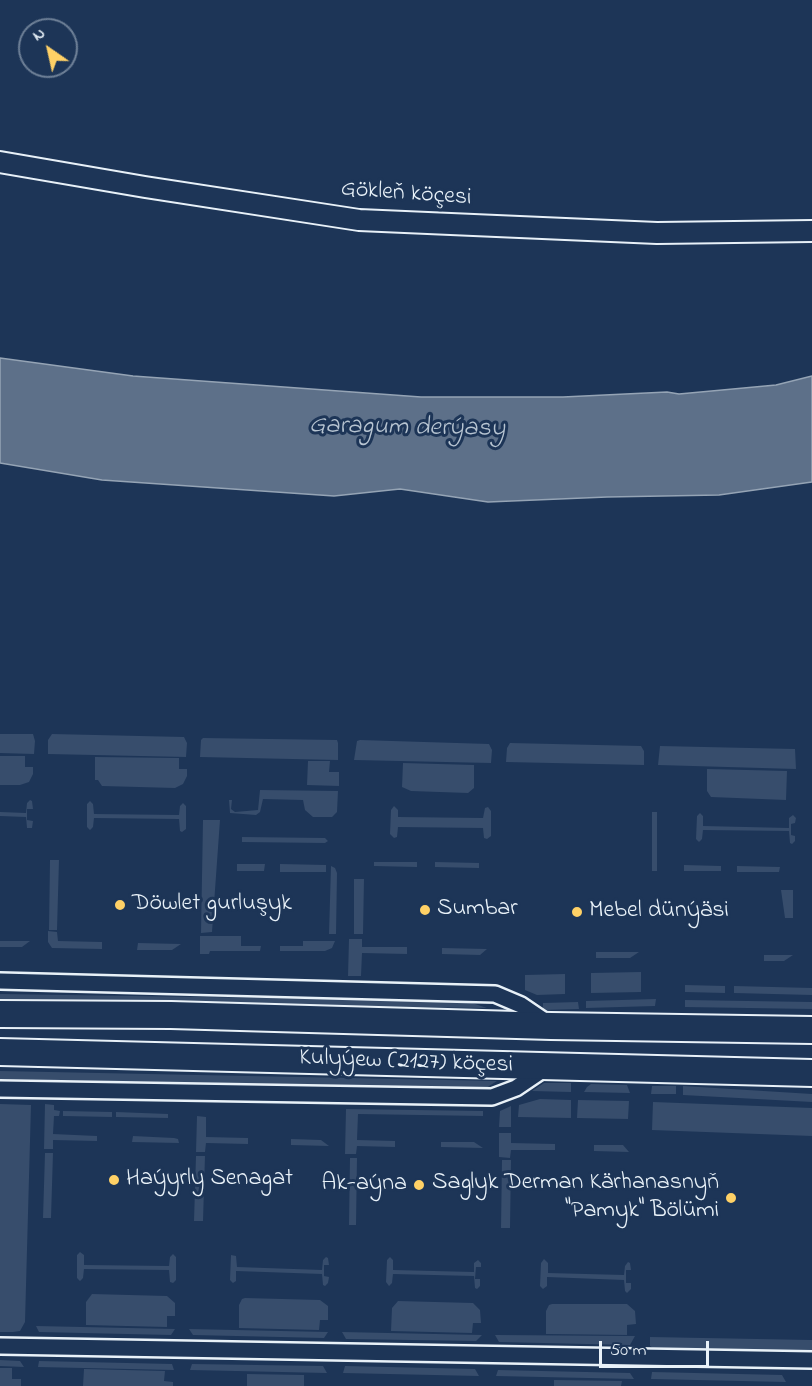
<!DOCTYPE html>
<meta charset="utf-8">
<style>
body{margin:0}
#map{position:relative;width:812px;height:1386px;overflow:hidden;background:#1d3557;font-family:"Indie Flower",sans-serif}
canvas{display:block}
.north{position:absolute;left:18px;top:18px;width:60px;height:60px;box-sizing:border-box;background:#1d3557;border:2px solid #6e8097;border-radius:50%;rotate:326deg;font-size:16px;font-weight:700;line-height:24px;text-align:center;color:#e8f1f8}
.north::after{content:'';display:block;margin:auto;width:21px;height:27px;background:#ffd166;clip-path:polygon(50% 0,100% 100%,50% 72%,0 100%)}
.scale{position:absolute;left:599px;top:1341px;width:110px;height:27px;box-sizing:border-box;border:3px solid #e8f1f8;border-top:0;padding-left:8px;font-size:18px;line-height:21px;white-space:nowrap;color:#e8f1f8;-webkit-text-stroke:4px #1d3557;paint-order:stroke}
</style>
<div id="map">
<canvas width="812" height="1386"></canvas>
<div class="north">N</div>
<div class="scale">50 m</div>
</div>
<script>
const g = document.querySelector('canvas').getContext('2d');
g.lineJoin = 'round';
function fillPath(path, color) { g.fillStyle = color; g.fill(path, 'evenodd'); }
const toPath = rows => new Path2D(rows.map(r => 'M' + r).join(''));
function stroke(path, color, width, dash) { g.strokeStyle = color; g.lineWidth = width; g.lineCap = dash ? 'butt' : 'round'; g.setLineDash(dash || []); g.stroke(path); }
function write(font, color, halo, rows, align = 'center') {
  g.font = font + ' "Indie Flower",sans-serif'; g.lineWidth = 6; g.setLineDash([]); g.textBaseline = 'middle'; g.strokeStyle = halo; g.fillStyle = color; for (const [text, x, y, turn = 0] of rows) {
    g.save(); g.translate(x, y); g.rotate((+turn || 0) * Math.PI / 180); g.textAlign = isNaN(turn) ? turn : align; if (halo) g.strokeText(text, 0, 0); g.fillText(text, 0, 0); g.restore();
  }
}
const green = toPath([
 [0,734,33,734,35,741,34,754,0,753],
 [52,734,184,737,187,743,186,757,48,754,48,740],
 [203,738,337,740,338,743,338,760,200,757,201,740],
 [360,740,489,744,492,750,491,763,354,760,357,741],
 [510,743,641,746,644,751,644,765,506,762,507,748],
 [660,746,795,749,796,769,658,765],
 [0,756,25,756,25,767,33,767,33,774,29,782,20,785,0,785],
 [95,757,179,758,179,769,187,769,187,776,183,784,175,788,102,786,98,780,95,780],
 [308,761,330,761,329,772,339,772,339,786,307,785],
 [403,763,474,765,474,788,468,793,411,791,402,787],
 [707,769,787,771,786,800,711,797,707,791],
 [260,790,338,791,337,812,332,817,313,817,305,810,303,800,263,799,260,812,256,815,230,813,229,800,232,800,231,809,235,812,258,810],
 [30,800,32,801,33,809,27,809,27,820,33,821,32,828,27,828,26,817,0,816,0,812,26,813,27,803],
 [90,801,93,804,94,814,179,815,180,806,183,803,186,806,186,829,182,832,180,831,179,819,94,818,93,827,90,830,87,827,87,804],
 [394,806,398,810,398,817,483,818,485,808,488,807,491,811,491,836,487,839,484,838,483,828,398,827,397,837,394,838,390,834,391,810],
 [652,812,657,812,657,871,652,871],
 [700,813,703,816,703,826,789,828,789,818,793,815,796,818,795,823,791,824,791,835,795,836,795,841,792,844,790,843,789,831,703,830,702,839,699,842,696,839,697,816],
 [203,820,220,820,212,932,201,933],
 [242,837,325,838,328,841,325,843,242,842],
 [50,860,59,860,57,930,49,930],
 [374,862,417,862,417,867,374,866],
 [435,862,479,863,479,868,435,867],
 [237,864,265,864,264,871,237,871],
 [280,864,326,865,326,872,280,872],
 [684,865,721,866,721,871,684,871],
 [331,866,335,868,337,873,336,934,329,934],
 [737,866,780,867,779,872,737,872],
 [354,879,364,879,363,934,354,934],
 [781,890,793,890,793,918,785,918],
 [48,931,57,932,58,941,102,942,102,949,52,948,48,942],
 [200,936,241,936,241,946,261,946,260,951,210,951,209,954,200,954],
 [349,939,362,939,362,947,407,947,407,954,362,953,361,976,348,976],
 [0,941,30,941,22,947,0,947],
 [303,941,335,941,332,948,325,951,280,951,280,946,303,946],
 [138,943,181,944,172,950,137,950],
 [442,948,487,949,480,955,442,954],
 [596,952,639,952,630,958,596,958],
 [764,955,793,955,784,961,764,961],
 [641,972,641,992,591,993,591,973],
 [565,974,565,994,537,995,525,990,525,975],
 [685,985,725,986,725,993,685,992],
 [734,986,812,988,812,995,734,993],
 [0,994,466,1001,487,1008,0,1002],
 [656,999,655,1006,586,1008,586,1001],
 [685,1000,812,1002,812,1009,685,1007],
 [578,1002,579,1009,543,1010,543,1003],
 [0,1071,497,1081,486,1088,0,1079],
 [544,1083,571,1083,571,1092,532,1091],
 [591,1084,627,1085,630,1093,584,1092,587,1087],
 [652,1086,676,1086,676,1094,651,1094],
 [683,1086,812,1094,812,1102,683,1095],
 [540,1099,571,1100,571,1118,518,1117,519,1105],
 [578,1100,629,1101,628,1119,577,1118],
 [653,1102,812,1108,812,1136,652,1130],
 [0,1104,31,1105,25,1322,20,1331,13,1332,0,1332],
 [45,1104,54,1105,54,1110,60,1111,59,1116,54,1116,53,1134,97,1136,97,1141,53,1140,53,1149,44,1149],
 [511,1106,511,1127,499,1127,500,1111],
 [346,1109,483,1111,483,1116,358,1114,357,1140,395,1141,395,1147,357,1146,356,1154,345,1154],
 [63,1111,112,1112,112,1117,63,1116],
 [116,1112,168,1114,168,1118,116,1117],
 [197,1116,206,1117,206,1137,248,1138,248,1144,206,1143,205,1152,196,1152],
 [499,1133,511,1133,511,1143,555,1144,555,1150,511,1150,510,1158,499,1157],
 [133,1136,174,1138,178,1139,179,1143,132,1142],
 [291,1139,321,1140,329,1146,291,1145],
 [441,1142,474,1142,483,1148,441,1147],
 [594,1145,623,1145,629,1152,594,1151],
 [45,1153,53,1153,51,1218,43,1218],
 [196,1156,205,1156,203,1221,194,1221],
 [350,1158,357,1158,356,1225,349,1225],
 [502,1160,511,1160,510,1228,501,1228],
 [80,1252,84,1255,84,1265,169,1266,170,1257,173,1254,176,1257,176,1280,173,1283,170,1282,169,1270,84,1269,83,1278,80,1281,77,1278,77,1255],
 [231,1255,236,1256,237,1267,322,1270,323,1260,326,1257,328,1258,329,1265,324,1265,324,1276,329,1277,328,1283,325,1286,323,1285,322,1274,236,1271,236,1281,233,1283,230,1280],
 [390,1257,393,1260,393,1270,474,1272,474,1263,478,1260,481,1263,481,1267,476,1267,475,1279,480,1279,480,1286,477,1289,475,1288,474,1276,393,1274,392,1283,389,1286,386,1282,387,1260],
 [544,1259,548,1263,548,1273,624,1275,625,1266,628,1262,630,1263,631,1270,626,1270,626,1283,631,1283,631,1289,627,1293,625,1291,624,1280,547,1277,547,1286,543,1289,540,1286,541,1263],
 [92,1294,167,1296,175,1303,175,1316,167,1316,167,1327,86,1325,86,1302],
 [245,1298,320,1300,328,1306,328,1320,320,1320,319,1330,239,1328,239,1305,242,1299],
 [398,1301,473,1303,480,1310,481,1323,473,1323,472,1333,391,1331,392,1308],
 [552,1304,627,1304,635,1311,636,1324,627,1325,627,1335,546,1334,546,1311,549,1305],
 [36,1326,175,1329,171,1335,39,1332],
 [189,1329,328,1332,324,1338,193,1335],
 [342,1332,482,1335,476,1341,346,1339],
 [495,1335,635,1336,630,1345,499,1342],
 [650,1337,812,1340,812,1352,656,1350,650,1346],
 [0,1360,20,1361,24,1367,0,1366],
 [39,1361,172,1364,174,1370,38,1367],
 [192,1364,323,1366,327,1373,190,1370],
 [345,1366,475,1369,479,1376,343,1373],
 [0,1368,12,1368,12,1379,21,1379,21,1386,0,1386],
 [84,1369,165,1371,164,1381,173,1382,173,1386,83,1386],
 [498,1370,630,1373,634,1379,496,1376],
 [652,1372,782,1375,786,1382,651,1379],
 [247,1374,304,1375,304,1386,247,1386],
 [554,1380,622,1381,621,1386,554,1386]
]);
const water = toPath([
 [0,358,133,376,421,397,563,397,667,392,679,394,776,385,812,376,812,482,719,495,607,497,488,502,400,489,334,496,102,480,0,463,0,358]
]);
const minor = toPath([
 [0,981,495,994,521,1005,549,1024],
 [0,1089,492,1097,516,1088,547,1067],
 [0,1346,812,1360]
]);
const tertiary = toPath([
 [0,162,145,187,359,220,657,233,812,231]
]);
const trunk = toPath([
 [0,1014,171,1015,551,1026,812,1030],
 [0,1052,812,1073]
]);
const markers = [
 [120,905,6,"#ffd166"],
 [425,910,6,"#ffd166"],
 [577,912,6,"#ffd166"],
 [114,1180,6,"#ffd166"],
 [419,1185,6,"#ffd166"],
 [731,1198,6,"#ffd166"]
];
const streetNames = [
 ["Gökleň köçesi",406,195,4],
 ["Kulyýew (2127) köçesi",406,1063,2]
];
const poiNames = [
 ["Döwlet gurluşyk",132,905],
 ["Sumbar",437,910],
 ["Mebel dünýäsi",589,912],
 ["Haýyrly Senagat",126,1180],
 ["Saglyk Derman Kärhanasnyň",719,1184,"right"],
 ["\"Pamyk\" Bölümi",719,1212,"right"],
 ["Ak-aýna",407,1185,"right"]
];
const waterNames = [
 ["Garagum derýasy",407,429,1]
];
fillPath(green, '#374d6c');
fillPath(water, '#5d7089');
stroke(water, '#95a4b5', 1.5);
stroke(minor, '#e8f1f8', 20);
stroke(tertiary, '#e8f1f8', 24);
stroke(trunk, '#e8f1f8', 30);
stroke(minor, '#1d3557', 15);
stroke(tertiary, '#1d3557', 20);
stroke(trunk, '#1d3557', 26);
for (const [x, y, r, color] of markers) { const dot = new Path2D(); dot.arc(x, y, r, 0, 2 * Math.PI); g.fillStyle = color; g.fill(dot); stroke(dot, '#1d3557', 2); }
write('24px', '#e8f1f8', '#1d3557', streetNames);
write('24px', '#e8f1f8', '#1d3557', poiNames, 'left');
write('italic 26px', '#b7c4d1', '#1d3557', waterNames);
</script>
